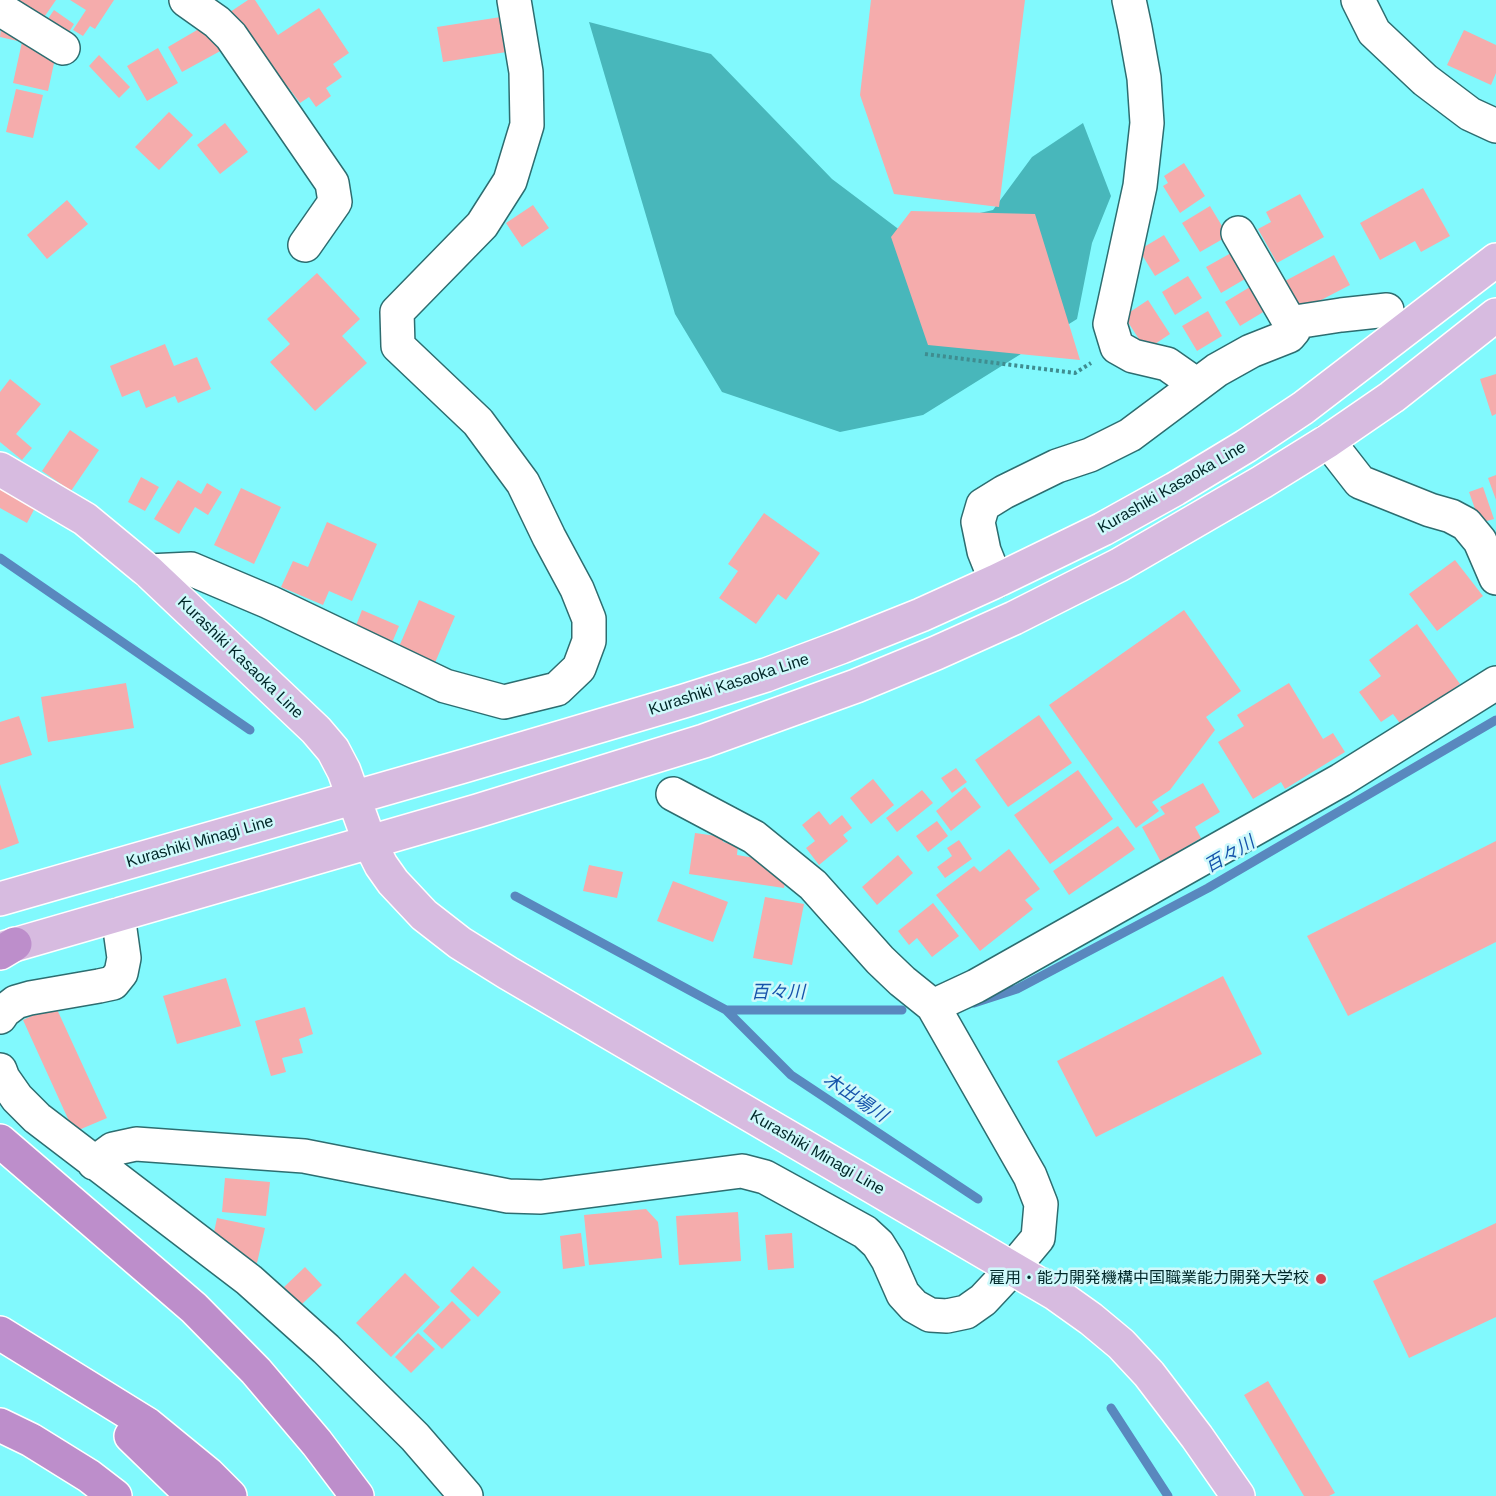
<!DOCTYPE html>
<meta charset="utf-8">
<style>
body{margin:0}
canvas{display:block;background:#81f9fd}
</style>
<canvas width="1496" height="1496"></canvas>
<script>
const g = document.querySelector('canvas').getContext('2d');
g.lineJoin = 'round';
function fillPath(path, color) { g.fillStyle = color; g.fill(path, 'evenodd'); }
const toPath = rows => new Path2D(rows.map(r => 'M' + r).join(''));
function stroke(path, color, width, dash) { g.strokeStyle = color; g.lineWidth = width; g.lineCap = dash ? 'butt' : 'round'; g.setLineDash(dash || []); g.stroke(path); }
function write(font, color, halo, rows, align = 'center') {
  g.font = font + ' Arial,"Noto Sans JP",sans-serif'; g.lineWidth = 5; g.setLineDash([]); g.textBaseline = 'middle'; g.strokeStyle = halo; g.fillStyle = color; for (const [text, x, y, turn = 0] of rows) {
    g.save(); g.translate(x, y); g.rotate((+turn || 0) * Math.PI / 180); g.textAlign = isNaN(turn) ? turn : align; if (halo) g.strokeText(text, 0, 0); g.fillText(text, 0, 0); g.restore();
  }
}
const forest = toPath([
 [589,22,711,54,832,179,901,231,993,210,1032,157,1083,123,1111,196,1092,243,1077,319,923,415,840,432,722,392,675,314]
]);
const stream = toPath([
 [0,558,250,730],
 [515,896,726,1010,791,1075,978,1199],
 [974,1003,1017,989,1208,888,1496,720],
 [726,1010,902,1010],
 [1111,1408,1168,1496]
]);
const building = toPath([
 [0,0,56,0,38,26],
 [70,0,114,0,95,29,90,26,83,36,73,30,86,10],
 [248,0,255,0,278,35,319,8,349,53,333,64,342,77,326,88,331,96,316,107,309,97,300,103,288,87,280,92,227,14],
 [871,0,1025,0,999,207,894,194,860,95],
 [54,10,74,24,66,37,45,23],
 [507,16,513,51,443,62,437,27],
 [209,23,224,49,182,72,168,47],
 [1,27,56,54,48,91,13,83,22,42,0,37],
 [1464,30,1496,45,1496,73,1491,85,1447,65],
 [158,48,178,83,147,101,127,66],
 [99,55,130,87,119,98,89,66],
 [16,89,43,95,33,138,6,132],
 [169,112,193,135,159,170,135,147],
 [225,123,248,152,220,174,197,145],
 [1184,163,1205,196,1180,213,1163,186,1168,183,1164,176],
 [1423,188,1450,236,1421,252,1415,241,1380,260,1360,223],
 [1300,194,1324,237,1277,263,1258,229,1271,222,1266,212],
 [67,200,88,224,47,259,27,235],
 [533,205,549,228,522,247,506,223],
 [1210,206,1228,236,1200,252,1182,223],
 [911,211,1035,214,1080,360,928,345,891,237],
 [1164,235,1180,261,1155,276,1139,250],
 [1231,253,1245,279,1221,293,1206,267],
 [1334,255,1350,285,1300,311,1285,281],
 [317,273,360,319,342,336,367,363,315,411,270,362,290,344,267,319],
 [1188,276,1202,298,1175,315,1162,292],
 [1250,287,1265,311,1240,326,1225,302],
 [1148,300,1170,334,1146,350,1124,316],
 [1208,311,1222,336,1197,351,1182,326],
 [165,344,174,366,197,357,211,389,178,403,175,396,146,408,139,390,122,397,110,366],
 [1496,374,1496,414,1492,416,1480,379],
 [10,379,41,404,16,434,32,448,22,460,0,442,0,392],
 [70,430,99,450,71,491,42,471],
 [1496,475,1496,500,1488,478],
 [141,477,159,487,145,511,128,502],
 [178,480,201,494,207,483,222,492,208,515,195,507,179,534,154,519],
 [0,483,37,504,27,523,0,508],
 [1483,487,1494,519,1480,523,1469,492],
 [241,488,281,507,254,564,214,545],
 [764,513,820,553,786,600,778,594,756,624,719,598,738,571,728,564],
 [327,522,377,544,352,601,329,591,323,605,281,587,293,561,308,567],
 [1455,560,1483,596,1437,631,1409,594],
 [419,600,455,616,434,665,398,649],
 [362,610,399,626,391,645,355,628],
 [1184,610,1241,691,1206,717,1215,730,1170,790,1152,802,1159,811,1136,828,1049,705],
 [1417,624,1460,684,1402,726,1393,714,1381,722,1359,692,1381,676,1369,660],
 [126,683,134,728,48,742,41,697],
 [1289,683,1323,739,1333,733,1345,752,1285,789,1281,782,1253,799,1218,742,1244,726,1237,715],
 [1039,715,1072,763,1008,807,975,760],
 [19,716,32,755,0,765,0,722],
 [956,768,967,782,952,793,941,778],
 [1078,770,1113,819,1050,864,1014,815],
 [873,779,894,805,871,824,850,798],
 [1203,783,1220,812,1195,827,1201,838,1161,862,1142,827,1165,814,1160,807],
 [0,784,19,843,0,850],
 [965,787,981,807,951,831,936,811],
 [922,790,933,803,897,832,886,818],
 [819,811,830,825,842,815,852,828,843,835,848,841,819,865,806,848,815,841,802,825],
 [937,821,948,836,928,852,916,836],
 [1118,826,1135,849,1069,895,1053,871],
 [695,833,724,837,723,842,738,845,737,855,767,860,765,868,787,871,784,888,689,874],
 [959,840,972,859,945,878,937,867,952,856,947,848],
 [1496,841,1496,942,1348,1016,1307,936],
 [1009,849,1040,889,1025,900,1033,909,980,951,936,895,974,866,980,872],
 [898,855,913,873,877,905,862,887],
 [589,865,623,872,617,898,583,891],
 [673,881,728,902,713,942,657,921],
 [765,897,804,904,792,965,753,958],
 [933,903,959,936,932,957,917,938,909,945,898,931],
 [1223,976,1262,1054,1096,1137,1057,1061],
 [226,978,241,1026,177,1044,163,996],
 [55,1005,107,1118,74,1132,23,1020],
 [305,1007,313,1034,299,1039,303,1053,282,1058,286,1072,271,1076,255,1021],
 [225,1178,270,1182,266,1216,222,1212],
 [646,1209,658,1222,662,1258,589,1265,584,1215],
 [738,1212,741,1261,679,1265,676,1216],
 [217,1218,265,1228,257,1263,238,1259,213,1237],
 [1496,1223,1496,1317,1409,1358,1373,1281],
 [581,1233,585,1266,563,1269,560,1236],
 [792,1233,794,1268,768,1270,765,1235],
 [473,1266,501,1292,478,1317,450,1291],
 [305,1267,322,1285,301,1305,284,1287],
 [405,1273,440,1307,391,1357,356,1323],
 [452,1301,471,1320,442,1349,423,1331],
 [418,1333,435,1349,411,1373,395,1357],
 [1268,1381,1335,1493,1329,1496,1304,1496,1244,1395]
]);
const path = toPath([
 [925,354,1075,373,1091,363]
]);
const minor = toPath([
 [186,0,217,22,231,36,332,183,335,202,305,245],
 [1129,0,1135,28,1144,78,1147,123,1140,186,1110,324,1117,347,1133,356,1167,364,1197,385],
 [1358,0,1374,32,1425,80,1470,114,1496,126],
 [0,9,63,48],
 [1289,323,1341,315,1387,310],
 [1328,441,1360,482,1430,510,1451,516,1466,524,1480,541,1496,578],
 [148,571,191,569,269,602,445,686,504,702,557,689,579,668,589,641,589,619,577,589,549,537,523,483,478,422,398,346,397,312,482,225,510,181,527,125,526,72,514,0],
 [996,581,984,551,978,522,983,505,1004,492,1057,466,1090,455,1130,435,1217,370,1251,351,1289,336,1294,330,1238,233],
 [933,1006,976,986,1341,780,1496,683],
 [0,1017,4,1011,16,1002,30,998,99,986,113,983,121,973,124,958,118,915],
 [0,1070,3,1078,17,1098,37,1118,249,1280,326,1349,415,1437,466,1496],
 [94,1163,113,1149,136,1144,304,1156,508,1196,541,1197,742,1171,765,1177,865,1232,878,1244,888,1260,903,1294,914,1306,930,1315,947,1316,966,1312,983,1300,1013,1268,1038,1238,1041,1204,1030,1176,933,1006,902,981,880,960,813,885,754,837,673,794]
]);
const major = toPath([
 [0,469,85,519,148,571,316,730,333,750,344,771,370,843,381,865,393,882,424,915,460,943,508,973,1056,1294,1091,1319,1121,1344,1149,1374,1197,1437,1238,1496],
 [0,899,464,766,684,701,766,675,841,647,921,615,996,581,1103,529,1175,489,1246,446,1303,408,1496,260],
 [0,949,477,811,704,741,856,686,936,653,1014,618,1119,565,1262,482,1328,441,1392,397,1496,315]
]);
const highway = toPath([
 [0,953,15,944],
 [0,1141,194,1308,256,1371,317,1443,357,1496],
 [0,1333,147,1424,208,1474,230,1496],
 [0,1425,31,1440,89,1476,115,1496],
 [131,1436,193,1496]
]);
const markers = [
 [1321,1279,6,"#d34352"]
];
const streetNames = [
 ["Kurashiki Kasaoka Line",1172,488,-30],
 ["Kurashiki Kasaoka Line",240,658,44],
 ["Kurashiki Kasaoka Line",729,685,-18],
 ["Kurashiki Minagi Line",200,842,-16],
 ["Kurashiki Minagi Line",817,1153,30]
];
const poiNames = [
 ["雇用・能力開発機構中国職業能力開発大学校",1309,1279]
];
const waterNames = [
 ["百々川",1230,855,-30],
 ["百々川",778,993],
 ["木出場川",855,1098,34]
];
fillPath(forest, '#48b7bb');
stroke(stream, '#5988be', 9);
fillPath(building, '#f5acac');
stroke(minor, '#2d6d70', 36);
stroke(major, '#fff', 36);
stroke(highway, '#fff', 36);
stroke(path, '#3f8d90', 4, [3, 3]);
stroke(minor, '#fff', 33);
stroke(major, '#d7bbe0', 33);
stroke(highway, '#bd8ecb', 33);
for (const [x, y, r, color] of markers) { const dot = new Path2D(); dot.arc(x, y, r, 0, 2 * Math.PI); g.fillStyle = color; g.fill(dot); stroke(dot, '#cff9fb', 2); }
write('16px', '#002728', '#cff9fb', streetNames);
write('16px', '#002728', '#cff9fb', poiNames, 'right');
write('italic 18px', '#1553ab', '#cff9fb', waterNames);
</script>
